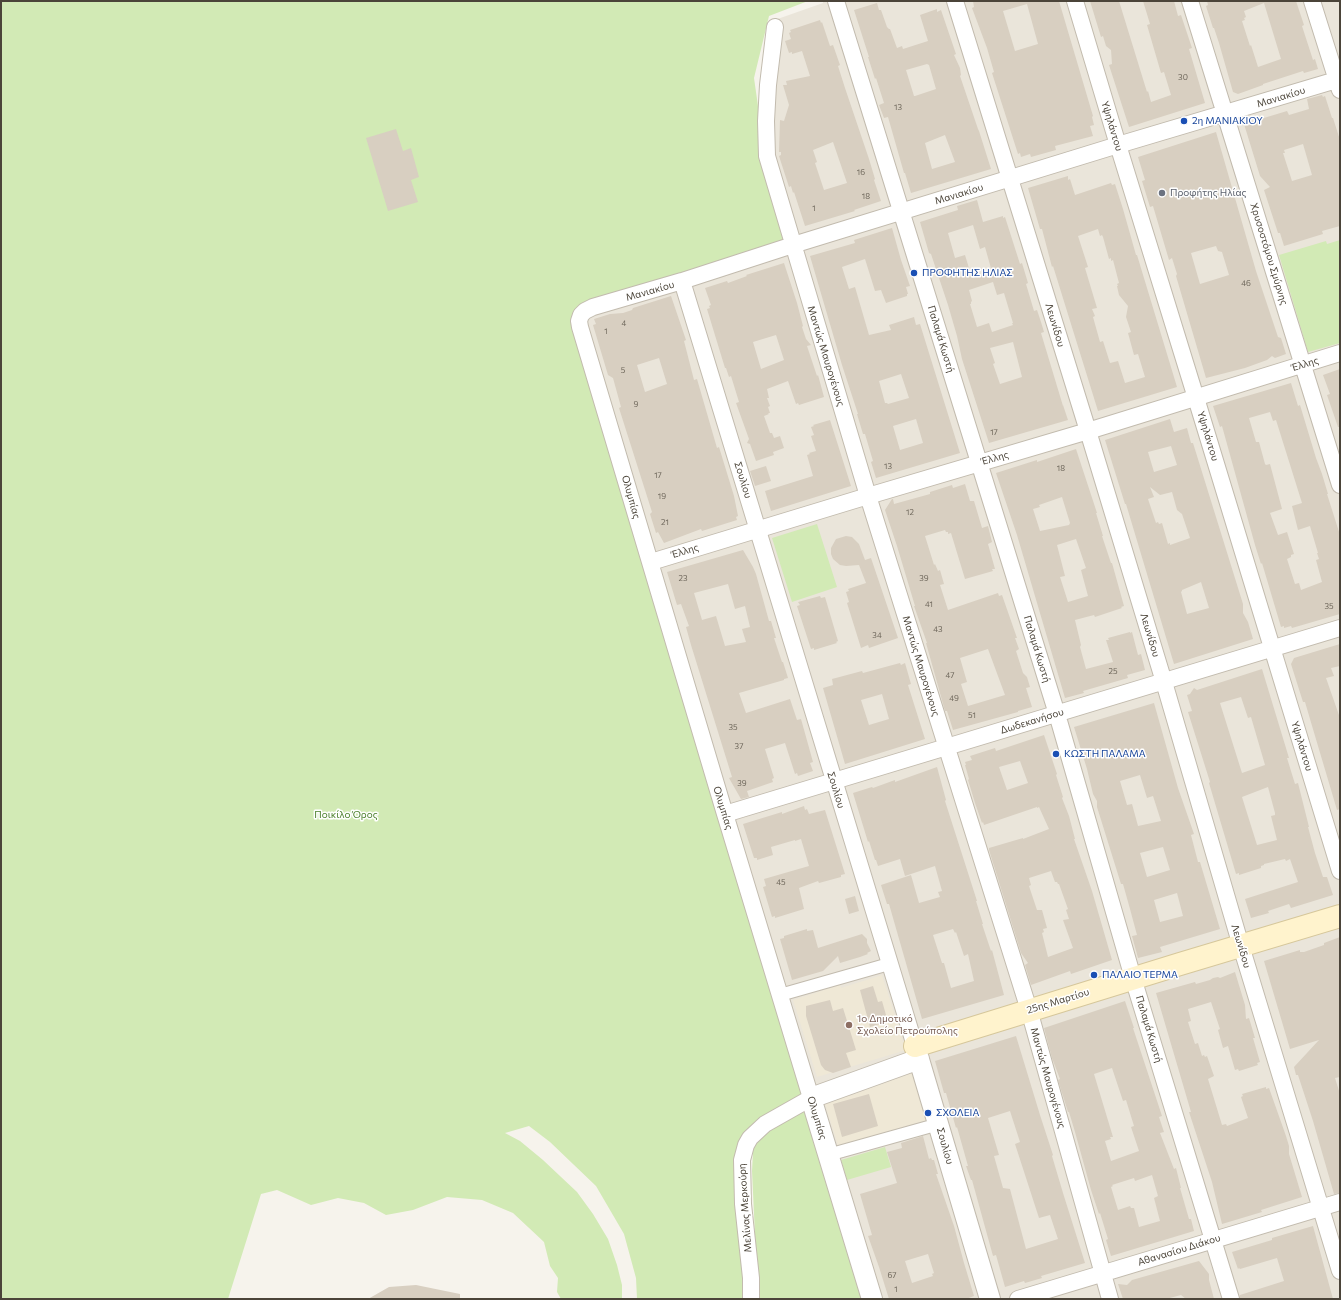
<!DOCTYPE html>
<meta charset="utf-8">
<style>
body{margin:0}
#map{position:relative;width:1341px;height:1300px;overflow:hidden;background:#f6f3ec;font-family:Commissioner,sans-serif}
canvas{display:block}
.frame{position:absolute;inset:0;border:2px solid #4b4439;pointer-events:none}
</style>
<div id="map">
<canvas width="1341" height="1300"></canvas>
<div class="frame"></div>
</div>
<script>
const g = document.querySelector('canvas').getContext('2d');
g.lineJoin = 'round';
function fillPath(path, color) { g.fillStyle = color; g.fill(path, 'evenodd'); }
const toPath = rows => new Path2D(rows.map(r => 'M' + r).join(''));
function stroke(path, color, width, dash) { g.strokeStyle = color; g.lineWidth = width; g.lineCap = dash ? 'butt' : 'round'; g.setLineDash(dash || []); g.stroke(path); }
function write(font, color, halo, rows, align = 'center') {
  g.font = font + ' Commissioner,sans-serif'; g.lineWidth = 3; g.setLineDash([]); g.textBaseline = 'middle'; g.strokeStyle = halo; g.fillStyle = color; for (const [text, x, y, turn = 0] of rows) {
    g.save(); g.translate(x, y); g.rotate((+turn || 0) * Math.PI / 180); g.textAlign = isNaN(turn) ? turn : align; if (halo) g.strokeText(text, 0, 0); g.fillText(text, 0, 0); g.restore();
  }
}
const residential = toPath([
 [823,1,1340,1,1340,1299,865,1299,643,561,574,310,786,241,759,155,769,22,823,3]
]);
const education = toPath([
 [882,975,906,1050,817,1077,793,1000,840,985,841,988],
 [912,1073,927,1120,838,1146,825,1104]
]);
const green = toPath([
 [1,1,808,1,769,16,754,78,761,127,759,156,786,241,574,310,643,561,865,1299,758,1299,752,1171,753,1153,745,1138,743,1299,637,1299,636,1278,624,1234,596,1186,550,1142,529,1126,505,1133,520,1141,543,1160,577,1192,593,1214,608,1239,617,1265,622,1285,622,1299,561,1299,557,1292,558,1278,550,1266,544,1242,513,1213,482,1200,447,1197,413,1210,386,1215,364,1203,338,1198,311,1205,277,1190,261,1194,228,1299,1,1299],
 [1340,240,1340,343,1308,352,1279,255,1326,241,1327,244],
 [817,524,837,587,792,602,772,538],
 [885,1147,891,1167,847,1180,841,1160]
]);
const building = toPath([
 [973,1,1059,1,1093,116,1092,117,1094,125,1090,126,1093,136,1055,146,1056,150,1031,157,1030,154,1021,157,1020,153,1018,154,992,73,994,72,987,48,972,8,974,7],
 [1027,4,1038,44,1015,51,1003,11],
 [1090,1,1119,1,1147,92,1148,91,1151,102,1171,95,1164,72,1161,73,1147,25,1150,24,1143,1,1174,1,1178,16,1181,15,1192,48,1189,49,1205,103,1129,127,1109,65,1112,64,1111,50,1106,46,1103,36,1101,37],
 [1207,1,1296,1,1304,25,1302,26,1313,60,1315,59,1318,69,1304,73,1303,71,1263,84,1263,85,1238,94,1233,92,1219,43,1214,28,1213,28,1206,6,1208,5],
 [1264,3,1281,59,1258,67,1251,45,1250,46,1242,21,1245,20,1244,18,1246,17,1244,11],
 [877,3,879,10,881,10,887,27,889,29,890,29,897,48,902,46,903,49,928,41,920,15,937,9,937,12,941,10,956,54,954,55,960,68,961,75,960,76,978,129,979,131,991,169,911,193,905,173,904,173,888,117,884,118,879,105,884,103,876,78,875,79,868,57,869,57,854,10],
 [927,64,929,65,936,89,915,96,914,96,906,70],
 [945,135,955,162,932,169,925,143],
 [820,20,821,23,822,22,830,46,833,45,840,65,838,66,845,88,869,159,875,179,874,180,881,201,854,210,855,211,805,226,794,192,793,193,791,186,789,187,779,156,781,155,781,152,779,152,780,120,784,121,789,105,783,85,787,85,786,81,810,76,802,51,792,54,792,52,789,53,785,41,791,39,789,33,791,32,790,30],
 [833,142,847,183,824,190,815,163,817,162,813,150],
 [1322,95,1323,97,1325,96,1332,118,1333,118,1340,140,1340,226,1322,231,1323,234,1284,246,1280,233,1278,233,1264,190,1270,187,1260,176,1244,124,1287,111,1289,115,1309,109,1307,99],
 [1303,144,1312,175,1292,181,1283,153,1285,153,1284,150],
 [396,129,403,151,411,148,419,177,411,180,418,202,388,211,366,138],
 [1216,132,1256,271,1278,337,1281,338,1286,354,1275,358,1272,356,1267,360,1245,368,1206,378,1176,276,1177,274,1172,258,1169,260,1153,206,1150,207,1142,181,1145,180,1138,157],
 [1216,246,1218,251,1222,252,1229,275,1200,284,1191,253],
 [1068,176,1068,180,1070,179,1075,195,1111,183,1112,185,1115,184,1123,209,1136,255,1137,255,1177,387,1098,411,1053,266,1052,267,1042,229,1040,229,1028,188],
 [1098,229,1100,236,1102,235,1103,237,1109,259,1111,258,1111,261,1113,260,1119,283,1117,284,1118,286,1117,286,1119,295,1128,306,1126,317,1131,332,1128,333,1134,355,1138,354,1145,377,1125,383,1118,361,1110,363,1103,341,1100,342,1093,317,1095,316,1092,309,1097,308,1085,268,1088,267,1078,236],
 [977,200,983,222,1003,216,1003,218,1005,217,1020,264,1022,263,1028,283,1026,284,1034,311,1037,310,1041,322,1044,332,1041,333,1063,406,1063,405,1068,420,989,443,962,359,957,336,948,305,931,254,929,253,920,222,958,210,957,206],
 [973,225,980,249,985,247,992,272,972,278,965,255,955,258,948,233],
 [993,282,997,295,1004,293,1013,323,1012,323,1013,325,992,332,989,323,977,327,970,304,971,304,971,302,972,301,969,290],
 [1013,342,1022,377,1000,384,993,364,995,363,990,348],
 [892,228,901,260,910,286,906,287,908,294,907,294,907,296,886,303,881,290,875,291,865,259,842,267,849,289,855,287,869,335,891,330,889,325,914,317,916,325,920,324,960,453,876,478,871,462,873,461,865,434,863,434,857,414,858,414,842,365,810,256,855,243,854,240],
 [901,374,909,398,888,404,887,403,885,403,879,381],
 [916,419,923,443,900,450,893,426],
 [784,263,797,303,803,326,802,327,806,339,811,345,807,346,817,376,818,375,824,397,799,405,798,403,796,404,788,381,767,389,769,398,767,398,770,406,768,407,770,413,768,413,769,414,764,416,770,433,772,433,774,438,780,436,784,448,773,452,774,455,756,461,750,444,747,443,749,439,736,403,739,402,731,376,729,377,726,368,725,368,714,332,707,309,710,308,709,306,711,305,705,288,727,281,728,283,747,276,746,275],
 [776,335,784,360,761,369,753,342],
 [671,296,686,340,684,341,694,380,697,379,717,448,719,447,734,496,738,516,736,517,737,520,702,531,701,529,664,543,658,532,656,533,650,514,652,512,619,408,621,407,613,378,608,375,593,325,596,324,594,319,610,314,623,313,632,310,633,308],
 [659,358,667,384,645,392,637,365],
 [1340,369,1340,427,1338,427,1327,395,1330,394,1323,375],
 [1291,383,1298,406,1300,405,1316,458,1322,474,1328,494,1327,494,1340,535,1340,614,1292,628,1291,626,1284,628,1284,626,1281,627,1262,563,1261,564,1255,545,1222,426,1220,427,1213,406],
 [1270,412,1273,421,1276,420,1302,503,1292,506,1298,530,1310,526,1318,553,1317,553,1319,559,1316,560,1322,582,1301,590,1299,583,1295,584,1287,559,1291,557,1291,555,1294,554,1287,532,1278,535,1270,513,1282,509,1270,464,1266,465,1265,464,1259,442,1256,442,1249,418],
 [1170,419,1174,432,1187,428,1191,443,1193,443,1243,604,1243,613,1248,622,1253,639,1174,664,1126,504,1125,504,1105,440],
 [1171,446,1177,465,1154,472,1148,452],
 [1150,487,1160,495,1172,492,1177,510,1182,514,1190,538,1170,545,1170,543,1168,544,1162,523,1159,524,1158,522,1156,523,1148,499,1154,497],
 [1201,582,1209,608,1187,614,1181,592,1182,591,1182,590],
 [830,420,851,486,771,511,765,491,813,476,807,455,810,454,809,453,816,451,811,436,814,435,811,427,814,426,813,425],
 [1076,449,1097,513,1096,513,1103,536,1102,536,1111,563,1112,563,1124,606,1121,607,1122,608,1095,617,1094,615,1075,620,1081,645,1080,647,1086,669,1113,662,1106,640,1109,640,1108,638,1130,632,1130,633,1132,632,1138,655,1141,654,1145,670,1127,675,1128,678,1083,691,1084,693,1065,698,1017,535,996,473,1037,460,1037,462],
 [1062,497,1070,523,1069,525,1040,531,1033,509,1040,507,1039,505],
 [1076,539,1086,568,1081,570,1088,596,1068,602,1060,577,1065,576,1057,545],
 [766,466,771,481,755,486,750,471],
 [965,484,970,501,974,501,982,528,988,526,992,542,988,544,995,569,992,569,993,571,965,579,951,533,948,534,948,532,946,532,945,530,925,536,934,565,935,564,938,571,940,570,944,584,940,585,948,610,998,593,999,596,1002,595,1017,638,1015,638,1019,649,1016,651,1023,673,1027,677,1030,687,1026,688,1032,707,1018,711,1018,712,953,730,947,711,945,711,926,643,927,643,914,606,915,606,897,546,885,510,892,499,893,499,894,504,930,494,930,492,952,485,953,488],
 [988,649,1005,695,968,706,961,684,967,682,960,658],
 [846,536,852,537,859,544,865,560,871,558,898,638,869,648,868,645,861,648,847,603,849,602,846,592,849,591,848,589,866,583,859,565,846,566,840,565,833,559,831,554,831,548,836,539],
 [743,550,753,567,756,574,769,621,771,621,776,638,774,638,782,662,783,662,788,678,784,679,784,680,739,693,746,713,790,699,797,720,801,719,813,762,810,763,813,771,798,776,797,773,795,774,785,743,765,749,774,778,772,779,773,782,747,791,749,797,741,799,729,778,732,777,691,645,686,627,689,626,681,604,677,605,667,572],
 [728,584,735,609,745,606,750,627,742,629,746,642,725,646,716,616,702,620,694,593],
 [820,596,821,598,825,597,838,641,836,642,837,643,814,650,814,648,811,649,797,606,800,605,798,602],
 [1340,644,1340,666,1331,668,1334,676,1326,678,1340,718,1340,809,1337,810,1310,719,1305,702,1303,702,1291,664,1294,658],
 [900,663,901,665,905,663,911,684,908,685,925,739,845,764,823,688,833,685,832,679,862,671,863,673],
 [882,694,889,719,869,725,861,700],
 [1262,669,1289,758,1287,758,1295,784,1298,783,1309,827,1308,827,1315,853,1323,877,1327,877,1333,895,1291,908,1289,904,1268,911,1269,913,1251,918,1245,899,1298,882,1290,859,1286,861,1285,859,1264,864,1264,865,1261,866,1261,868,1239,875,1239,873,1236,874,1209,783,1210,782,1188,712,1192,711,1187,695,1190,694,1194,688,1197,690],
 [1241,697,1248,718,1251,717,1265,765,1242,773,1220,703],
 [1268,787,1275,813,1275,815,1271,816,1277,840,1257,845,1242,797],
 [1154,703,1178,788,1194,834,1191,835,1198,862,1200,862,1220,929,1160,947,1162,952,1138,958,1132,936,1137,935,1130,909,1123,884,1121,884,1097,807,1097,801,1093,794,1087,769,1074,727],
 [1140,775,1147,798,1153,796,1161,821,1138,826,1132,804,1127,805,1120,781],
 [1163,847,1170,870,1147,877,1140,853],
 [1177,893,1183,916,1160,922,1154,900],
 [1044,735,1057,774,1056,775,1063,797,1062,798,1069,816,1075,839,1074,839,1092,891,1112,960,1071,974,1070,971,1031,985,1025,965,1028,963,1021,953,989,850,989,848,1023,838,1023,839,1049,829,1039,807,1037,808,1037,807,984,825,983,822,982,823,975,803,968,780,969,779,965,765,966,765,965,762,972,760,970,756,995,748,996,751],
 [1020,761,1028,783,1007,790,999,767],
 [1051,871,1055,882,1057,882,1058,884,1059,884,1068,909,1066,910,1069,919,1063,920,1073,948,1048,957,1042,933,1044,932,1043,929,1047,928,1042,910,1037,910,1029,886,1031,885,1029,878],
 [937,767,946,800,945,801,977,901,976,901,983,924,982,924,991,951,992,950,1004,995,922,1019,889,904,887,904,881,885,911,875,919,903,940,897,938,892,942,891,935,866,905,876,900,859,878,866,876,860,875,860,869,841,868,842,853,793,872,787,873,788,895,780,895,782],
 [953,929,955,933,956,932,964,956,968,954,974,981,951,988,944,963,942,963,933,935],
 [804,806,805,810,807,809,809,814,825,810,845,874,841,875,841,877,819,883,818,881,799,888,804,909,775,918,775,916,772,917,763,887,766,886,764,879,809,866,801,839,795,841,795,840,771,847,773,855,757,860,757,858,754,858,743,824,782,812,782,814],
 [855,896,859,911,849,914,845,899],
 [807,929,807,931,813,930,818,948,862,934,867,939,867,943,871,951,867,953,868,954,860,957,840,963,838,956,823,971,792,980,780,939,784,938,784,936],
 [1340,937,1340,1077,1335,1078,1340,1094,1340,1193,1334,1194,1313,1121,1298,1075,1296,1075,1294,1067,1319,1040,1290,1049,1264,961,1300,950,1300,952,1304,952,1324,945,1324,943],
 [1235,972,1245,1005,1246,1019,1249,1018,1255,1038,1253,1038,1260,1062,1257,1063,1258,1065,1239,1071,1238,1069,1235,1070,1228,1046,1223,1048,1218,1030,1220,1029,1211,1002,1188,1009,1191,1021,1188,1022,1195,1044,1198,1043,1202,1056,1204,1055,1205,1057,1207,1056,1214,1076,1208,1079,1222,1125,1226,1124,1227,1126,1248,1118,1241,1097,1243,1096,1242,1094,1266,1087,1266,1089,1269,1088,1286,1136,1289,1146,1289,1154,1302,1197,1261,1210,1262,1212,1222,1224,1212,1182,1189,1112,1191,1112,1156,993,1195,982,1196,984,1210,980,1213,978,1218,977,1220,978],
 [873,986,878,1002,882,1001,886,1015,885,1016,886,1022,870,1027,860,990],
 [830,1000,833,1011,843,1008,856,1050,846,1053,851,1067,833,1073,825,1070,821,1065,806,1016,806,1006],
 [1125,1001,1134,1028,1133,1028,1162,1116,1159,1117,1164,1132,1160,1133,1174,1169,1176,1168,1181,1188,1180,1188,1189,1219,1191,1219,1194,1231,1111,1256,1106,1240,1108,1239,1100,1213,1099,1214,1091,1190,1075,1132,1069,1112,1068,1112,1058,1080,1060,1079,1052,1058,1044,1028],
 [1112,1068,1123,1101,1126,1100,1134,1126,1131,1127,1139,1151,1111,1161,1105,1141,1111,1139,1110,1137,1113,1137,1094,1074],
 [1152,1175,1158,1196,1154,1198,1160,1221,1139,1227,1134,1208,1131,1208,1130,1206,1118,1210,1111,1187,1113,1186,1112,1185,1134,1178,1135,1181],
 [1016,1036,1040,1115,1053,1155,1052,1156,1063,1193,1085,1263,1041,1276,1042,1278,1025,1283,1024,1281,1005,1287,996,1255,993,1256,972,1180,971,1180,966,1166,968,1166,957,1127,956,1128,946,1093,944,1093,935,1061],
 [1010,1111,1020,1142,1015,1144,1039,1218,1050,1215,1058,1239,1026,1249,1010,1189,1003,1188,994,1156,999,1155,988,1118],
 [869,1094,878,1126,842,1137,833,1104],
 [923,1136,929,1159,931,1158,932,1160,934,1160,938,1174,936,1174,954,1226,964,1263,974,1296,966,1299,889,1299,879,1267,868,1236,872,1235,860,1194,897,1183,887,1152,902,1148,901,1143],
 [928,1254,934,1273,932,1274,933,1276,912,1283,905,1261],
 [1313,1226,1333,1299,1240,1299,1240,1295,1284,1281,1277,1258,1240,1269,1239,1268,1238,1269,1232,1252,1272,1240,1272,1238],
 [1199,1261,1209,1274,1209,1280,1214,1299,1186,1299,1181,1295,1166,1299,1123,1299,1118,1284,1127,1285,1132,1280],
 [416,1285,460,1294,460,1299,368,1299,389,1287]
]);
const pedestrian = toPath([
 [780,995,889,964],
 [828,1155,939,1124]
]);
const minor = toPath([
 [836,1,1057,714,1133,978,1231,1299],
 [955,1,1088,431,1164,682,1241,946,1340,1271],
 [1075,1,1118,145,1196,398,1340,871],
 [1190,1,1340,485],
 [1312,1,1340,90],
 [775,27,768,85,766,121,767,156,868,496,1029,1010,1110,1299],
 [682,281,915,1046],
 [651,562,868,496,1088,431,1340,353],
 [725,814,1340,628],
 [751,1299,751,1278,743,1204,742,1160,746,1145,750,1138,765,1124,811,1098,725,814,580,327,579,321,581,315,585,311,593,307,682,281,793,245,1118,145,1340,79],
 [1018,1299,1340,1202]
]);
const tertiary = toPath([
 [915,1046,990,1299],
 [872,1299,811,1098,919,1059]
]);
const secondary = toPath([
 [915,1046,1180,964,1340,916]
]);
const markers = [
 [1184,121,4,"#1a4fb4"],
 [1162,193,4,"#6b7280"],
 [914,273,4,"#1a4fb4"],
 [1056,754,4,"#1a4fb4"],
 [1094,975,4,"#1a4fb4"],
 [849,1025,4,"#8d6e63"],
 [928,1113,4,"#1a4fb4"]
];
const numberNames = [
 ["30",1183,77],
 ["13",898,107],
 ["16",861,172],
 ["18",866,196],
 ["1",814,208],
 ["46",1246,283],
 ["4",624,323],
 ["1",606,331],
 ["5",623,370],
 ["9",636,404],
 ["17",994,432],
 ["13",888,466],
 ["18",1061,468],
 ["17",658,475],
 ["19",662,496],
 ["12",910,512],
 ["21",665,522],
 ["23",683,578],
 ["39",924,578],
 ["41",929,604],
 ["35",1329,606],
 ["43",938,629],
 ["34",877,635],
 ["25",1113,671],
 ["47",950,675],
 ["49",954,698],
 ["51",972,715],
 ["35",733,727],
 ["37",739,746],
 ["39",742,783],
 ["45",781,882],
 ["67",892,1275],
 ["1",896,1289]
];
const streetNames = [
 ["Μανιακίου",1281,97,-17],
 ["Υψηλάντου",1112,126,73],
 ["Μανιακίου",959,194,-17],
 ["Χρυσοστόμου Σμύρνης",1269,254,73],
 ["Μανιακίου",650,291,-16],
 ["Λεωνίδου",1055,325,73],
 ["Παλαμά Κωστή",941,339,73],
 ["Μαντώς Μαυρογένους",826,356,73],
 ["Έλλης",1305,364,-17],
 ["Υψηλάντου",1208,436,73],
 ["Έλλης",995,458,-16],
 ["Σουλίου",743,480,73],
 ["Ολυμπίας",631,497,74],
 ["Έλλης",685,551,-17],
 ["Λεωνίδου",1150,635,73],
 ["Παλαμά Κωστή",1037,649,73],
 ["Μαντώς Μαυρογένους",921,666,73],
 ["Δωδεκανήσου",1032,721,-17],
 ["Υψηλάντου",1302,746,73],
 ["Σουλίου",836,790,73],
 ["Ολυμπίας",723,808,73],
 ["Λεωνίδου",1241,946,73],
 ["25ης Μαρτίου",1058,1001,-17],
 ["Παλαμά Κωστή",1149,1029,73],
 ["Μαντώς Μαυρογένους",1048,1078,74],
 ["Ολυμπίας",817,1118,73],
 ["Σουλίου",945,1146,74],
 ["Μελίνας Μερκούρη",745,1208,-94],
 ["Αθανασίου Διάκου",1179,1250,-17]
];
const transitNames = [
 ["2η ΜΑΝΙΑΚΙΟΥ",1192,121],
 ["ΠΡΟΦΗΤΗΣ ΗΛΙΑΣ",922,273],
 ["ΚΩΣΤΗ ΠΑΛΑΜΑ",1064,754],
 ["ΠΑΛΑΙΟ ΤΕΡΜΑ",1102,975],
 ["ΣΧΟΛΕΙΑ",936,1113]
];
const worshipNames = [
 ["Προφήτης Ηλίας",1170,193]
];
const parkNames = [
 ["Ποικίλο Όρος",346,815]
];
const educationNames = [
 ["1ο Δημοτικό",857,1019],
 ["Σχολείο Πετρούπολης",857,1031]
];
fillPath(residential, '#eae5da');
fillPath(education, '#efe8d6');
fillPath(green, '#d2eab5');
fillPath(building, '#d8cfc1');
stroke(pedestrian, '#c2bbae', 14);
stroke(minor, '#c2bbae', 18);
stroke(tertiary, '#c2bbae', 22);
stroke(secondary, '#d6c79b', 24);
stroke(pedestrian, '#fff', 12);
stroke(minor, '#fff', 16);
stroke(tertiary, '#fff', 20);
stroke(secondary, '#fff3cd', 22);
for (const [x, y, r, color] of markers) { const dot = new Path2D(); dot.arc(x, y, r, 0, 2 * Math.PI); g.fillStyle = color; g.fill(dot); stroke(dot, '#fff', 1.5); }
write('8px', '#6e675b', null, numberNames);
write('10px', '#4b4439', '#fff', streetNames);
write('10px', '#164399', '#fff', transitNames, 'left');
write('10px', '#5b616d', '#fff', worshipNames, 'left');
write('10px', '#4a7f2a', '#fff', parkNames);
write('10px', '#785e54', '#fff', educationNames, 'left');
</script>
